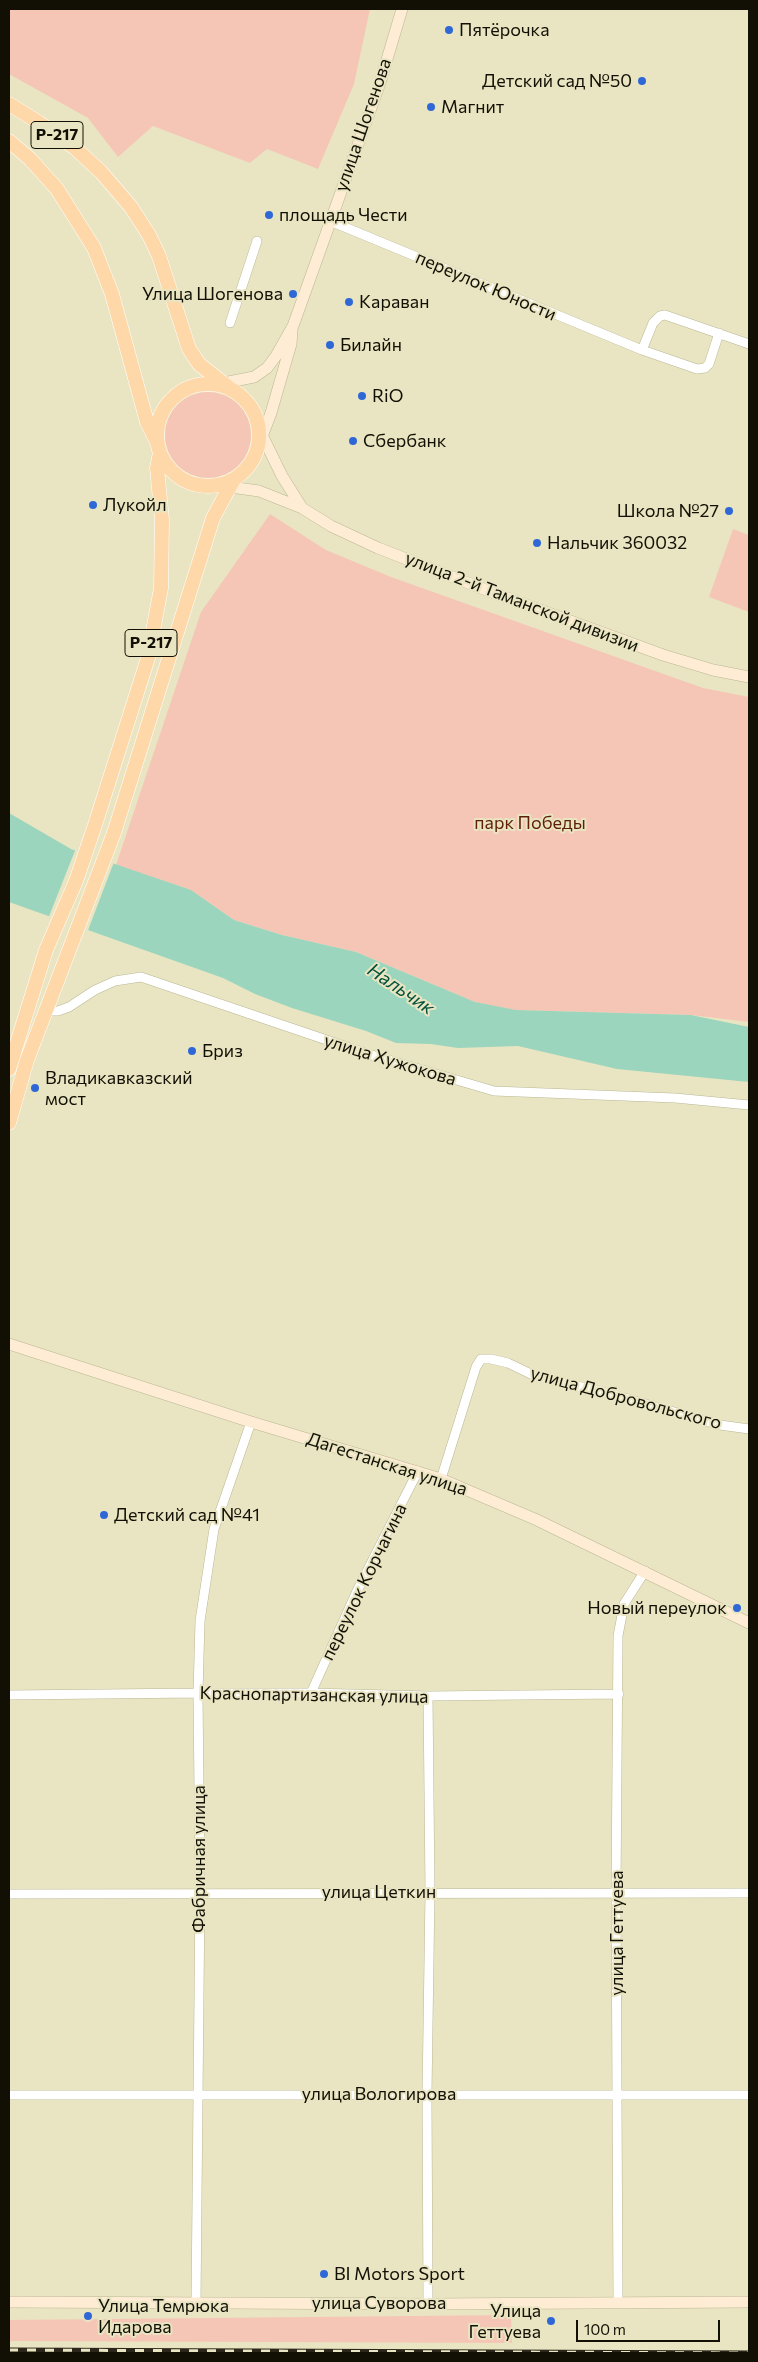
<!DOCTYPE html>
<meta charset="utf-8">
<style>
body{margin:0}
#map{position:relative;width:758px;height:2362px;overflow:hidden;background:#e9e5c2;font-family:Commissioner,sans-serif}
canvas{display:block}
.frame{position:absolute;inset:0;border:10px solid #121005;pointer-events:none}
.scale{position:absolute;left:576px;top:2320px;width:144px;height:22px;box-sizing:border-box;border:2px solid #121005;border-top:0;padding-left:6px;font-size:15px;line-height:18px;white-space:nowrap;color:#121005;-webkit-text-stroke:4px #e9e5c2;paint-order:stroke}
</style>
<div id="map">
<canvas width="758" height="2362"></canvas>
<div class="frame"></div>
<div class="scale">100 m</div>
</div>
<script>
const g = document.querySelector('canvas').getContext('2d');
g.lineJoin = 'round';
function fillPath(path, color) { g.fillStyle = color; g.fill(path, 'evenodd'); }
const toPath = rows => new Path2D(rows.map(r => 'M' + r).join(''));
function stroke(path, color, width, dash) { g.strokeStyle = color; g.lineWidth = width; g.lineCap = dash ? 'butt' : 'round'; g.setLineDash(dash || []); g.stroke(path); }
function write(font, color, halo, rows, align = 'center') {
  g.font = font + ' Commissioner,sans-serif'; g.lineWidth = 4; g.setLineDash([]); g.textBaseline = 'middle'; g.strokeStyle = halo; g.fillStyle = color; for (const [text, x, y, turn = 0] of rows) {
    g.save(); g.translate(x, y); g.rotate((+turn || 0) * Math.PI / 180); g.textAlign = isNaN(turn) ? turn : align; if (halo) g.strokeText(text, 0, 0); g.fillText(text, 0, 0); g.restore();
  }
}
const green = toPath([
 [9,9,370,9,354,84,318,169,267,149,250,163,153,126,118,157,88,118,9,74],
 '165 435a43 43 0 1 1 86 0a43 43 0 1 1-86 0Z',
 [270,514,326,550,391,577,703,688,749,697,749,1022,691,1015,516,1010,494,1007,475,1002,356,952,282,935,234,920,191,890,116,865,201,612],
 [733,529,749,535,749,612,709,597],
 [511,2315,512,2343,9,2341,9,2320]
]);
const water = toPath([
 [9,813,71,849,191,890,234,920,282,935,356,952,475,1002,516,1010,691,1015,749,1027,749,1082,617,1069,518,1046,458,1048,431,1044,396,1043,366,1031,292,1008,255,994,223,978,9,902]
]);
const pier = toPath([
 [76,848,114,862,87,933,48,919]
]);
const street = toPath([
 [330,221,642,350,697,369,705,368,709,364,719,333],
 [230,323,257,241],
 [642,350,653,323,660,316,665,315,749,344],
 [46,1011,58,1011,69,1007,95,990,115,981,141,977,365,1053,494,1091,675,1098,749,1105],
 [441,1479,476,1367,481,1359,491,1359,508,1363,535,1376,611,1394,720,1425,749,1429],
 [311,1693,357,1591,418,1471],
 [9,1695,198,1693,311,1693,428,1696,619,1694],
 [9,1894,749,1893],
 [9,2095,749,2095],
 [618,2302,616,1892,618,1636,624,1604,645,1571],
 [196,2303,200,1892,198,1693,200,1621,214,1529,251,1422],
 [428,2304,427,2094,430,1892,428,1696]
]);
const secondary = toPath([
 [218,384,254,377,267,368,276,356,293,326,380,83,402,9],
 [260,431,282,476,302,508],
 [258,447,271,413,291,344,292,330],
 [216,485,259,491,302,508,331,526,378,548,494,593,663,655,713,670,749,677],
 [9,1344,251,1422,441,1479,537,1520,749,1623],
 [9,2302,428,2304,749,2302]
]);
const primary = toPath([
 [9,104,38,122,75,148,101,172,131,207,149,235,159,256,189,349,199,364,228,387],
 [9,141,30,159,57,189,94,248,112,294,147,422,157,442],
 '157 435a51 51 0 1 1 102 0a51 51 0 1 1-102 0Z',
 [9,1069,46,950,76,881,95,825,148,658,161,588,162,520,157,468,160,453],
 [9,1123,27,1060,114,833,213,518,234,479]
]);
const rail = toPath([
 [9,2350,749,2353]
]);
const markers = [
 [449,30,5,"#2f68d6"],
 [642,81,5,"#2f68d6"],
 [431,107,5,"#2f68d6"],
 [269,215,5,"#2f68d6"],
 [293,294,5,"#2f68d6"],
 [349,302,5,"#2f68d6"],
 [330,345,5,"#2f68d6"],
 [362,396,5,"#2f68d6"],
 [353,441,5,"#2f68d6"],
 [93,505,5,"#2f68d6"],
 [729,511,5,"#2f68d6"],
 [537,543,5,"#2f68d6"],
 [192,1051,5,"#2f68d6"],
 [35,1088,5,"#2f68d6"],
 [104,1515,5,"#2f68d6"],
 [737,1608,5,"#2f68d6"],
 [324,2274,5,"#2f68d6"],
 [88,2316,5,"#2f68d6"],
 [551,2321,5,"#2f68d6"]
];
const shields = [
 [57,135,52],
 [151,643,52]
];
const shieldNames = [
 ["Р-217",57,135],
 ["Р-217",151,643]
];
const poiNames = [
 ["Пятёрочка",459,30],
 ["Детский сад №50",632,81,"right"],
 ["Магнит",441,107],
 ["площадь Чести",279,215],
 ["Улица Шогенова",283,294,"right"],
 ["Караван",359,302],
 ["Билайн",340,345],
 ["RiO",372,396],
 ["Сбербанк",363,441],
 ["Лукойл",103,505],
 ["Школа №27",719,511,"right"],
 ["Нальчик 360032",547,543],
 ["Бриз",202,1051],
 ["Владикавказский",45,1078],
 ["мост",45,1099],
 ["Детский сад №41",114,1515],
 ["Новый переулок",727,1608,"right"],
 ["BI Motors Sport",334,2274],
 ["Улица Темрюка",98,2306],
 ["Идарова",98,2327],
 ["Улица",541,2311,"right"],
 ["Геттуева",541,2332,"right"]
];
const streetNames = [
 ["улица Шогенова",363,125,-71],
 ["переулок Юности",486,286,23],
 ["улица 2-й Таманской дивизии",522,602,21],
 ["улица Хужокова",390,1060,17],
 ["улица Добровольского",626,1398,15],
 ["Дагестанская улица",387,1464,18],
 ["переулок Корчагина",364,1582,-64],
 ["Краснопартизанская улица",314,1695,1],
 ["Фабричная улица",199,1859,-90],
 ["улица Цеткин",379,1892],
 ["улица Геттуева",617,1933,-90],
 ["улица Вологирова",379,2094],
 ["улица Суворова",379,2303]
];
const parkNames = [
 ["парк Победы",530,823]
];
const waterNames = [
 ["Нальчик",401,989,34]
];
fillPath(green, '#f5c6b6');
fillPath(water, '#9bd5bd');
fillPath(pier, '#e9e5c2');
stroke(street, '#bab794', 10);
stroke(secondary, '#bab794', 12);
stroke(primary, '#fff', 15);
stroke(street, '#fff', 9);
stroke(secondary, '#feecd4', 11);
stroke(primary, '#fed8a8', 14);
stroke(rail, '#2a271a', 5);
stroke(rail, '#e9e5c2', 3, [9]);
for (const [x, y, r, color] of markers) { const dot = new Path2D(); dot.arc(x, y, r, 0, 2 * Math.PI); g.fillStyle = color; g.fill(dot); stroke(dot, '#e9e5c2', 2); }
for (const [x, y, w] of shields) { const box = new Path2D(); box.roundRect(x - w / 2, y - 13.5, w, 27, 4); g.fillStyle = '#e9e5c2'; g.fill(box); stroke(box, '#121005', 1); }
write('bold 16px', '#121005', null, shieldNames);
write('18px', '#121005', '#e9e5c2', poiNames, 'left');
write('18px', '#121005', '#e9e5c2', streetNames);
write('18px', '#5e1f06', '#e9e5c2', parkNames);
write('italic 19px', '#03523c', '#e9e5c2', waterNames);
</script>
